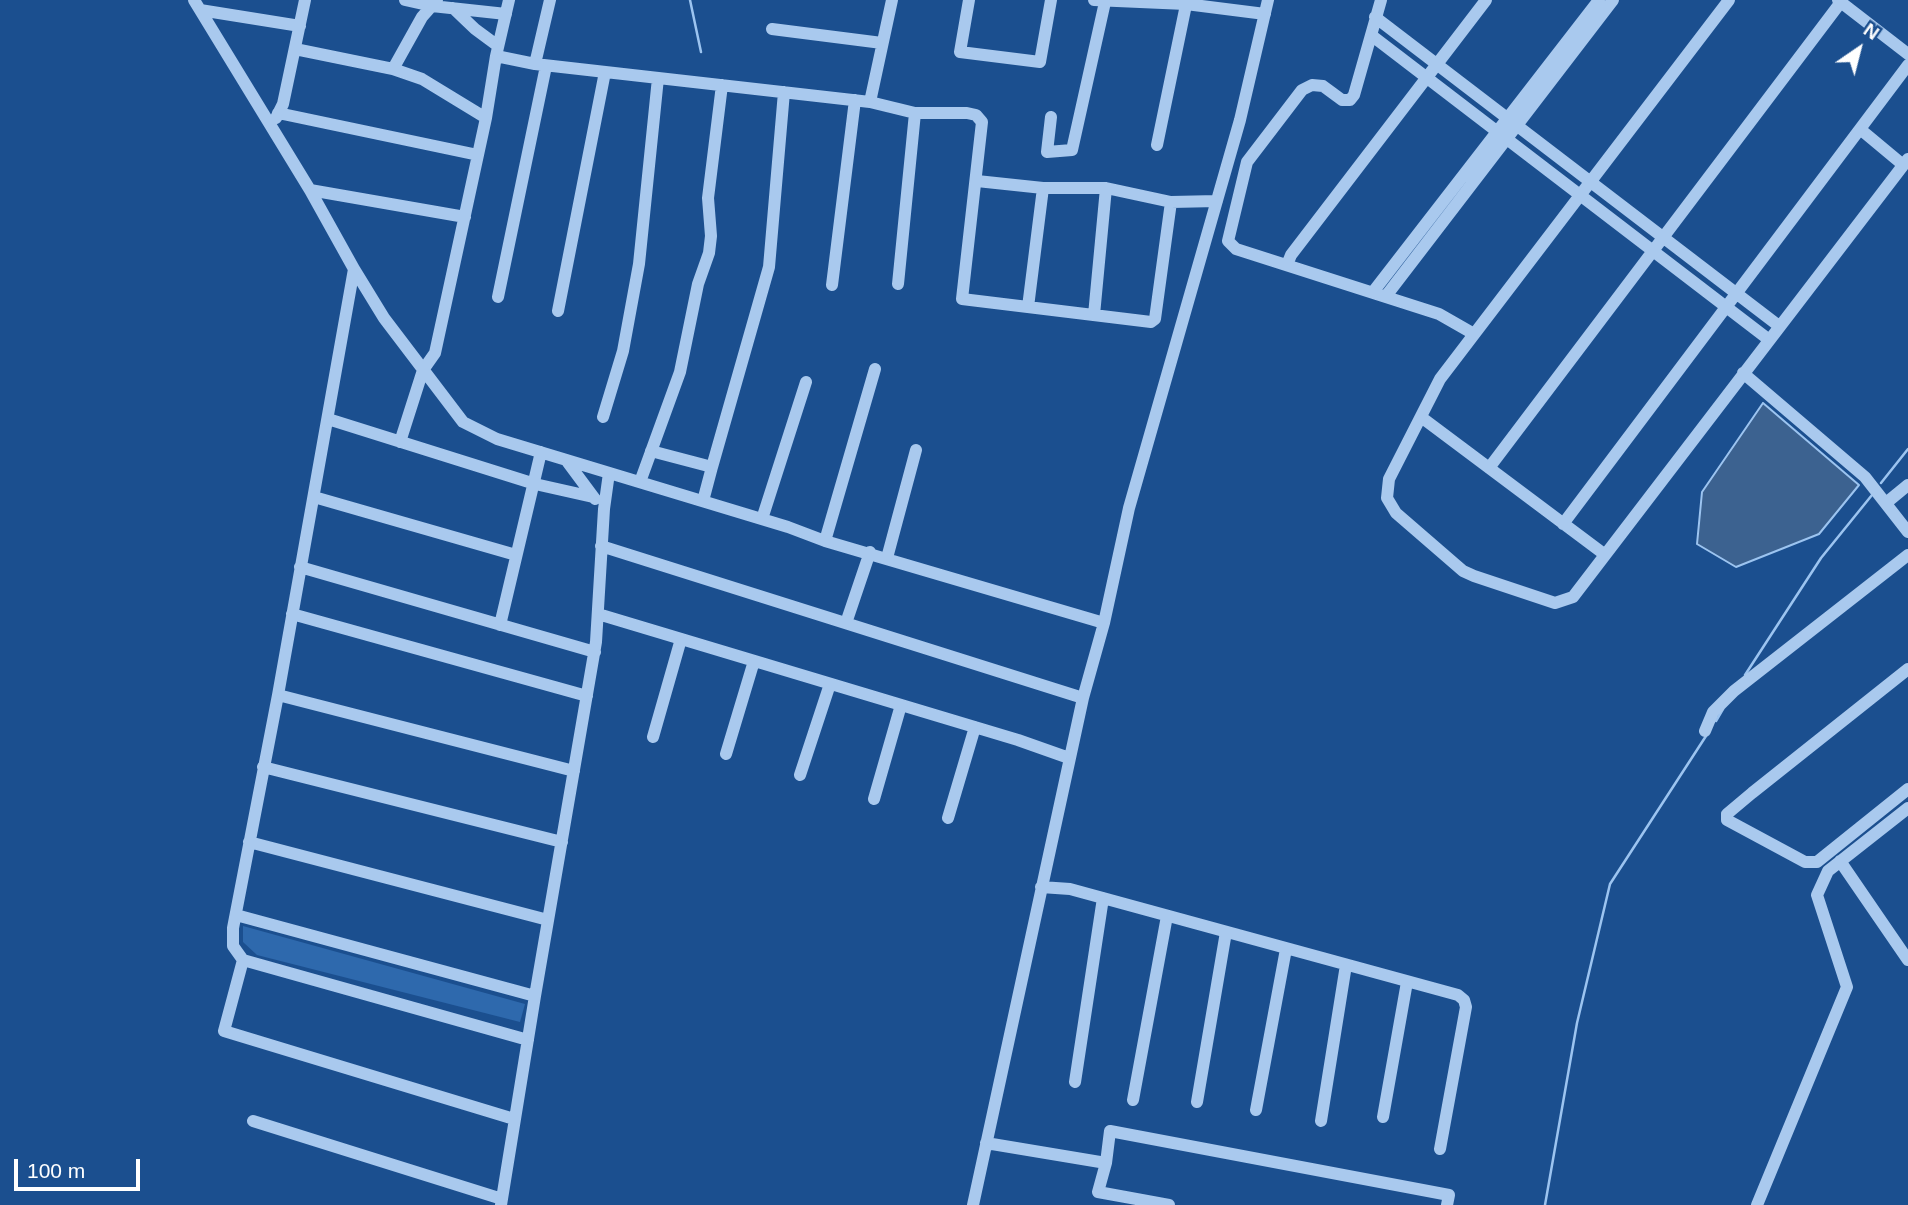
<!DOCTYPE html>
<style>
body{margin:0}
#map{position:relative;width:1908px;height:1205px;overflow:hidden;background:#1b4f8f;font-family:Helvetica,sans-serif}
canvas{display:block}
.north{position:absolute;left:1824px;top:14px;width:70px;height:70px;-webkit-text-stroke:5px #1b4f8f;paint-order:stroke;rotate:35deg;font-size:19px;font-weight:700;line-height:28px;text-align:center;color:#fff}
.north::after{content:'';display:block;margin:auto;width:24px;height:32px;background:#fff;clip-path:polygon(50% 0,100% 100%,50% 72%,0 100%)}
.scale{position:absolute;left:14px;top:1159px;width:126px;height:32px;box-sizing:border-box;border:4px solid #fff;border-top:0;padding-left:9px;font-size:21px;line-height:24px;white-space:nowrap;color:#fff;-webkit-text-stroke:5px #1b4f8f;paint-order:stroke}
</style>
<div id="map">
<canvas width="1908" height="1205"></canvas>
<div class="north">N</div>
<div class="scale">100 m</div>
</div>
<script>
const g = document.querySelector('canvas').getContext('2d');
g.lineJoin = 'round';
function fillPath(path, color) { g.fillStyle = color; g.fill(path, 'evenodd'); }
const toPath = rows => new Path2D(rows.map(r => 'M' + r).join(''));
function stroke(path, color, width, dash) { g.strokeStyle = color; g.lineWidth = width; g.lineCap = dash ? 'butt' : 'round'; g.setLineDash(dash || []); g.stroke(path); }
const green = toPath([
 [243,926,525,1004,520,1022,257,955,243,942]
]);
const water = toPath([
 [1763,403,1859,485,1819,534,1736,567,1697,544,1702,492,1763,403]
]);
const stream = toPath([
 [690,0,701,52],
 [1881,483,1908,449],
 [1745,675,1821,558,1872,495],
 [1716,721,1723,709],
 [1545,1205,1577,1023,1610,884,1706,736]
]);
const minor = toPath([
 [194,0,310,190,354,269,278,695,233,928,233,946,243,960,528,1040],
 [405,0,432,6,506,14],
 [509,0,496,56,535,64,870,102,915,113,967,113,976,115,982,122,962,299,1151,322,1155,319,1171,202],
 [969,0,960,52,1040,62,1051,0],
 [1094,0,1186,4,1265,14],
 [1381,0,1354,95,1350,100,1342,100,1323,86,1312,85,1302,90,1247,162,1228,241,1236,249,1439,314,1474,334],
 [1729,0,1440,379,1389,479,1387,498,1396,513,1463,571,1474,576,1555,603,1573,597,1908,159],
 [1838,0,1908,54],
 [453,8,475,29,498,46],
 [200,10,300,26],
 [1375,17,1779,326],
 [772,29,882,43],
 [1371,35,1768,339],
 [295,49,393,69,422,79,486,118],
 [535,64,550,0],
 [393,69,422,17,437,0],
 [870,102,892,0],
 [278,113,478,155],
 [1051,117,1047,152,1072,150,1105,2],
 [276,118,283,104,305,0],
 [1860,129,1902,164],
 [1157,145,1187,0],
 [977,181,1043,188,1106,188,1171,202,1217,201],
 [310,190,465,217],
 [1287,265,1291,255,1486,0],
 [354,269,384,318,463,422,497,439,788,527,825,541,1104,623],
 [898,284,915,113],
 [832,285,855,100],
 [1373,292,1599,0],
 [1386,296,1613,0],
 [498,297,546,66],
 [1028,307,1043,188],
 [558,311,605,72],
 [1094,315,1106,188],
 [1743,373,1865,477,1908,532],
 [603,417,623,351,639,264,658,78],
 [1421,417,1604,554],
 [328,419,535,484,593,497],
 [400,442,423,370,435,353,486,118,496,56],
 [651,451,712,467,769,267,784,92],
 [566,460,595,499],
 [1489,468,1841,2],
 [640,482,680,372,698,284,709,253,711,236,708,198,722,85],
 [314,497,516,555],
 [703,501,712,467],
 [1886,503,1908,485],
 [762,519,806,382],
 [1563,524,1908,65],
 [825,541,875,369],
 [601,546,1083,698],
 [887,558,916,450],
 [300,567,595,652],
 [292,614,587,696],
 [598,614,1018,740,1069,758],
 [846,623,870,552],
 [500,625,541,452],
 [1908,669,1752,793,1727,814,1727,820,1805,862,1817,862,1908,789],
 [278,695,574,771],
 [1705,731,1713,712,1734,691,1908,555],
 [653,737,681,639],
 [726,754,754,661],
 [263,767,562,842],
 [800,775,830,684],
 [874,799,901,705],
 [948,818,975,727],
 [249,842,548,920],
 [1840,861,1908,960],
 [1041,887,1070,889,1458,995,1464,1000,1466,1007,1440,1149],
 [236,915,535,996],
 [243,960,224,1031,514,1119],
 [1075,1082,1103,898],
 [1133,1100,1167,916],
 [1197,1102,1226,932],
 [1256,1110,1286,949],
 [1383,1117,1407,982],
 [253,1121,502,1199],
 [1321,1121,1346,965],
 [986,1143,1106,1163],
 [501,1205,535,996,596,642,604,509,609,473],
 [973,1205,1083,698,1104,623,1129,508,1240,120,1268,0],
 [1169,1205,1098,1192,1106,1163,1110,1131,1449,1195,1447,1205],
 [1757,1205,1847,987,1817,895,1828,871,1908,808]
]);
fillPath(green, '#2e69ad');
fillPath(water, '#3c6290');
stroke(water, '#9cc4f0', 2);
stroke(stream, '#9cc4f0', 2.5);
stroke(minor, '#a9c9ee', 12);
</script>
